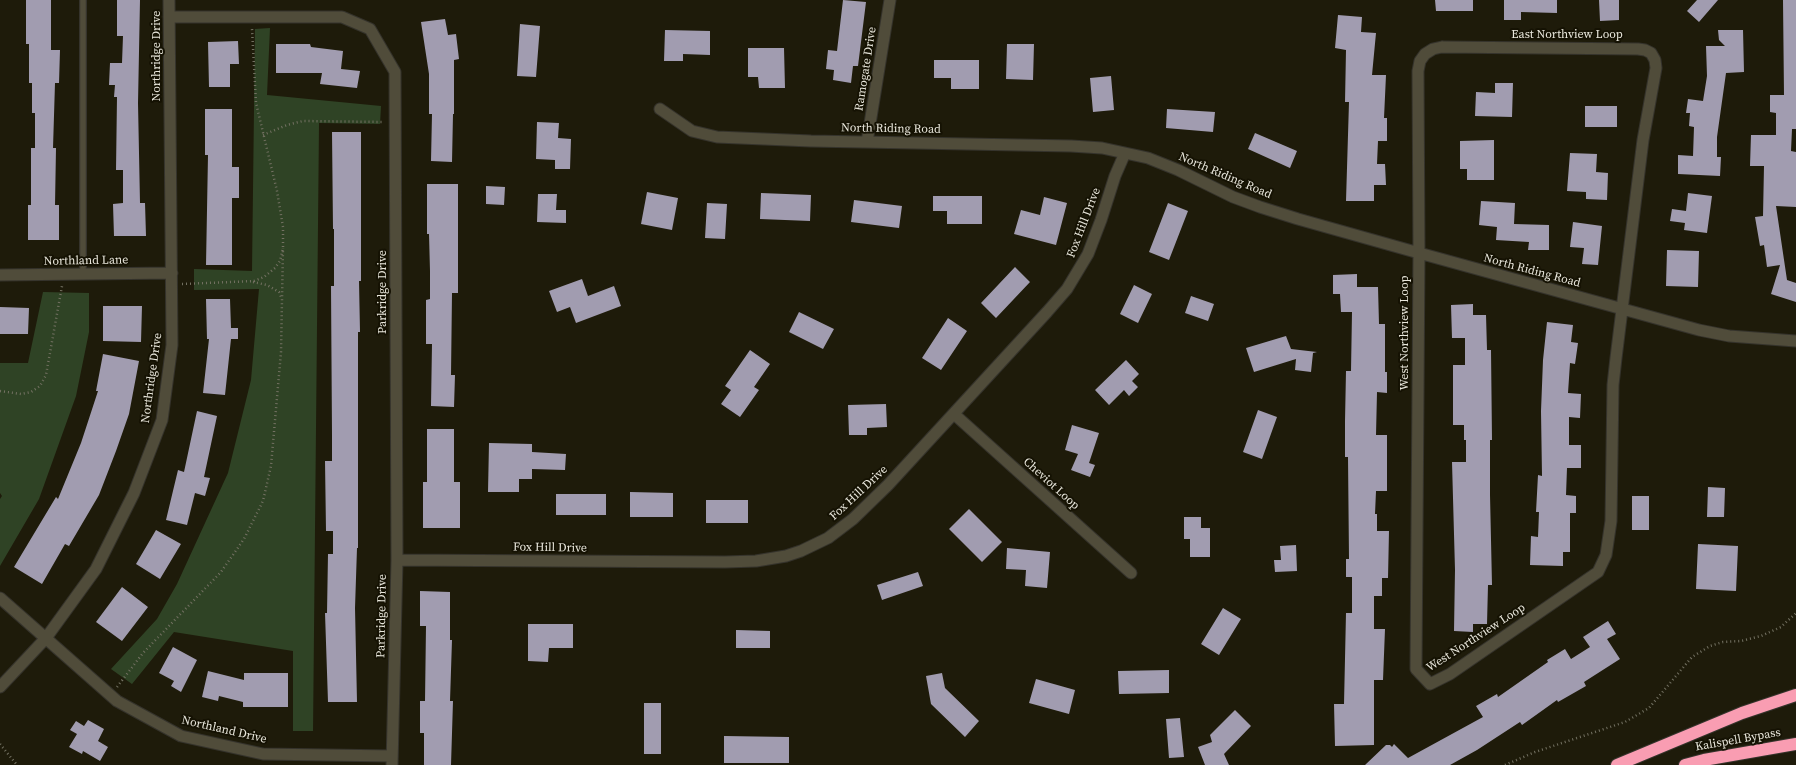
<!DOCTYPE html>
<style>
body{margin:0}
canvas{display:block;background:#1e1b0a}
</style>
<canvas width="1796" height="765"></canvas>
<script>
const g = document.querySelector('canvas').getContext('2d');
g.lineJoin = 'round';
function fillPath(path, color) { g.fillStyle = color; g.fill(path, 'evenodd'); }
const toPath = rows => new Path2D(rows.map(r => 'M' + r).join(''));
function stroke(path, color, width, dash) { g.strokeStyle = color; g.lineWidth = width; g.lineCap = dash ? 'butt' : 'round'; g.setLineDash(dash || []); g.stroke(path); }
function write(font, color, halo, rows, align = 'center') {
  g.font = font + ' "Source Serif 4",serif'; g.lineWidth = 4; g.setLineDash([]); g.textBaseline = 'middle'; g.strokeStyle = halo; g.fillStyle = color; for (const [text, x, y, turn = 0] of rows) {
    g.save(); g.translate(x, y); g.rotate((+turn || 0) * Math.PI / 180); g.textAlign = isNaN(turn) ? turn : align; if (halo) g.strokeText(text, 0, 0); g.fillText(text, 0, 0); g.restore();
  }
}
const green = toPath([
 [270,28,267,95,381,106,380,124,319,123,313,731,293,731,293,651,174,632,132,684,111,669,157,619,177,584,228,473,251,380,259,289,194,290,194,269,252,271,255,29],
 [43,292,89,293,89,332,76,396,39,499,0,566,0,499,2,496,0,493,0,363,28,363]
]);
const building = toPath([
 [26,0,51,0,51,50,60,50,59,83,55,83,53,148,56,148,55,205,59,205,59,240,28,240,28,205,31,205,31,148,35,148,35,113,32,113,32,83,29,83,29,44,26,44],
 [117,0,140,0,138,103,140,203,145,203,146,236,114,236,113,204,123,203,123,170,116,170,117,97,114,97,115,85,109,85,110,63,122,63,123,36,117,36],
 [843,0,866,2,858,66,853,66,851,83,833,80,834,70,826,69,828,50,837,51],
 [1435,0,1473,0,1473,11,1436,11],
 [1504,0,1557,0,1557,13,1521,12,1521,20,1504,20],
 [1599,0,1619,0,1619,20,1600,21],
 [1697,0,1718,0,1699,22,1687,11],
 [1783,0,1796,0,1796,129,1792,129,1791,151,1796,152,1796,207,1776,206,1787,280,1796,283,1796,302,1771,294,1780,265,1767,267,1764,245,1760,246,1755,217,1763,216,1764,166,1750,166,1751,135,1776,135,1776,113,1770,112,1770,95,1784,95],
 [1338,15,1362,17,1361,32,1376,33,1372,75,1386,75,1384,118,1387,118,1387,141,1378,141,1377,164,1385,164,1386,185,1374,185,1374,201,1346,201,1349,102,1345,102,1346,50,1335,48],
 [445,19,448,35,456,34,459,59,454,60,454,114,453,114,452,162,431,161,432,114,429,114,429,74,421,22],
 [520,24,540,26,536,77,517,76],
 [665,30,710,31,710,55,683,54,683,61,664,61],
 [1718,30,1743,30,1744,72,1726,73,1717,137,1717,157,1721,157,1720,176,1678,174,1678,155,1693,156,1694,127,1689,126,1690,113,1686,113,1688,99,1703,101,1707,76,1706,46,1725,46,1719,40],
 [238,41,239,64,230,64,230,87,209,87,208,42],
 [276,44,310,44,311,47,343,51,341,69,360,71,357,88,320,84,322,73,276,73],
 [1007,44,1034,44,1033,80,1006,79],
 [748,48,784,48,785,88,759,88,758,77,748,77],
 [934,60,979,60,979,89,951,89,951,78,934,78],
 [1111,76,1114,110,1093,112,1090,78],
 [1495,83,1513,83,1512,117,1475,116,1476,92,1495,93],
 [1585,106,1617,106,1617,127,1585,127],
 [205,109,232,109,232,167,239,167,239,198,232,198,232,265,206,265,208,155,205,155],
 [1167,109,1215,112,1213,132,1166,128],
 [537,122,559,123,558,138,571,139,570,169,555,169,555,160,536,159],
 [332,132,361,132,361,281,359,281,360,332,358,332,358,548,357,548,355,608,357,702,328,702,325,613,327,613,328,554,333,554,333,531,326,531,325,461,332,461,332,435,331,286,334,286,334,229,333,229],
 [1255,133,1297,151,1290,168,1248,149],
 [1494,140,1494,180,1467,180,1467,169,1460,169,1460,141],
 [1570,153,1597,154,1596,172,1608,173,1607,200,1586,199,1586,192,1567,191],
 [427,184,458,184,458,293,452,293,451,375,455,375,454,407,431,406,432,344,426,344,426,300,430,299,430,271,429,234,427,234],
 [486,186,505,187,504,205,486,204],
 [647,192,678,198,672,230,641,224],
 [761,193,811,195,810,221,760,219],
 [1688,193,1712,196,1707,233,1684,230,1685,223,1670,221,1672,209,1686,211],
 [538,194,557,194,556,210,566,210,566,223,537,222],
 [933,196,982,196,982,224,947,224,947,211,933,211],
 [1044,197,1067,203,1056,245,1014,234,1021,210,1040,215],
 [854,200,902,206,899,228,851,222],
 [1481,201,1515,203,1514,224,1549,225,1549,250,1528,250,1529,242,1496,240,1497,227,1479,225],
 [707,203,727,204,725,239,705,238],
 [1168,203,1188,211,1169,260,1149,252],
 [1573,222,1602,226,1598,265,1582,264,1584,248,1570,247],
 [1667,250,1699,251,1698,287,1666,286],
 [1015,267,1030,282,996,318,981,303],
 [1357,274,1357,287,1378,287,1379,324,1385,324,1385,372,1387,372,1387,393,1377,392,1376,435,1387,435,1387,491,1376,491,1375,514,1377,514,1377,531,1389,531,1388,578,1382,578,1382,596,1374,596,1374,629,1385,629,1383,680,1374,680,1374,745,1335,746,1334,704,1344,704,1346,613,1352,613,1352,577,1346,577,1346,559,1349,559,1348,457,1345,457,1345,421,1346,371,1351,371,1352,312,1341,312,1340,294,1333,294,1333,275],
 [582,279,588,296,614,286,621,306,576,323,570,307,557,312,549,291],
 [1134,285,1152,294,1138,323,1120,314],
 [1191,296,1214,304,1208,321,1185,313],
 [206,299,230,299,231,328,238,328,238,339,231,339,225,395,203,393,209,339,207,339],
 [1473,304,1473,315,1486,315,1487,350,1491,350,1492,440,1490,440,1490,495,1492,585,1488,585,1487,624,1473,624,1473,632,1454,631,1455,570,1452,462,1466,462,1466,440,1464,440,1464,425,1453,425,1453,365,1465,365,1465,338,1452,338,1451,305],
 [103,306,142,306,141,342,103,341],
 [0,307,29,308,28,334,0,334],
 [799,312,834,329,823,349,789,332],
 [948,318,967,331,941,370,922,358],
 [1547,322,1573,325,1571,342,1578,343,1575,364,1570,363,1568,393,1581,394,1580,418,1569,417,1569,445,1581,445,1581,468,1567,468,1566,495,1576,496,1576,513,1570,513,1570,552,1563,552,1563,566,1530,565,1531,536,1538,537,1539,512,1536,512,1538,475,1542,476,1541,411,1543,360],
 [1286,336,1291,349,1317,352,1313,353,1311,372,1295,370,1296,359,1254,372,1246,348],
 [750,350,770,364,754,387,759,390,740,417,721,404,731,390,725,386],
 [103,354,139,361,129,414,116,451,99,495,69,546,65,544,42,584,14,567,56,497,58,499,81,443,98,391,96,391],
 [1126,360,1139,374,1132,381,1138,387,1129,396,1124,390,1109,405,1095,390],
 [886,404,887,427,867,428,867,435,849,435,848,405],
 [1258,410,1277,417,1262,459,1243,452],
 [197,411,217,416,204,477,210,478,205,496,195,493,187,525,166,520,178,470,184,472],
 [1072,425,1099,433,1089,463,1095,465,1090,477,1071,470,1078,454,1065,450],
 [427,429,454,429,454,482,460,482,460,528,423,528,423,482,427,482],
 [489,443,532,444,532,452,566,454,565,470,532,469,532,479,519,479,519,492,488,492],
 [1708,487,1725,488,1724,517,1707,517],
 [630,492,673,493,673,517,630,517],
 [556,494,606,494,606,515,556,515],
 [1632,496,1649,496,1649,530,1632,530],
 [706,500,748,500,748,523,706,523],
 [969,509,1002,542,982,562,949,529],
 [1184,517,1201,517,1201,528,1210,528,1210,557,1190,557,1190,539,1184,539],
 [156,530,181,544,160,579,136,564],
 [1698,544,1738,546,1736,591,1696,589],
 [1296,545,1297,571,1275,572,1274,560,1281,560,1280,546],
 [1007,548,1050,552,1047,588,1025,586,1026,570,1006,569],
 [918,572,923,586,882,600,877,585],
 [122,587,148,607,122,641,96,622],
 [420,591,450,592,450,640,452,640,450,701,453,701,451,765,424,765,424,733,420,733,420,701,425,701,426,626,420,626],
 [1223,608,1241,619,1219,655,1201,644],
 [1608,621,1616,634,1607,639,1620,659,1584,682,1586,686,1558,702,1557,700,1522,725,1520,722,1477,750,1450,765,1365,765,1386,745,1390,745,1392,747,1394,744,1408,758,1483,717,1476,706,1497,694,1498,697,1548,662,1547,660,1565,649,1571,659,1590,647,1583,637],
 [528,624,573,624,573,648,549,648,548,662,528,661],
 [736,630,770,631,770,648,736,648],
 [173,647,197,660,181,692,171,686,174,681,159,673],
 [1169,670,1169,693,1119,694,1118,671],
 [208,671,244,680,244,673,288,673,288,707,243,707,243,702,219,696,218,701,202,697],
 [942,673,945,688,979,721,965,737,931,704,926,676],
 [1036,679,1075,690,1069,714,1029,703],
 [644,703,661,703,661,754,644,754],
 [1235,710,1251,726,1224,754,1229,765,1205,765,1198,747,1212,742,1210,735],
 [1180,718,1184,757,1169,758,1166,719],
 [88,720,104,729,98,741,108,747,100,761,83,751,82,754,69,747,77,734,70,730,76,721,84,726],
 [724,736,789,737,789,763,724,763]
]);
const path = toPath([
 [263,135,287,125,303,121,384,122],
 [253,282,267,285,279,292,282,299],
 [182,284,254,281,264,277,275,268,280,261,283,248,283,227,277,191,256,103,252,29],
 [0,391,21,394,31,392,40,386,46,375,62,286],
 [117,687,143,653,221,572,244,539,263,501,271,466,281,352,283,248],
 [0,744,17,765],
 [1505,765,1535,752,1625,722,1649,708,1692,657,1710,646,1723,642,1741,641,1761,636,1781,627,1796,613]
]);
const lane = toPath([
 [83,274,83,0]
]);
const street = toPath([
 [169,17,342,17,370,29,395,72,397,560,392,765],
 [1442,47,1638,49,1645,50,1651,53,1655,60,1656,68,1643,140,1616,358,1613,385,1611,521,1606,555,1598,572,1450,674,1430,684,1416,669,1419,253,1418,71,1420,61,1425,54,1433,49,1442,47],
 [660,109,692,131,717,137,811,141,1071,146,1102,148,1148,158,1178,170,1233,197,1260,207,1298,219,1419,253,1699,330,1729,336,1796,341],
 [867,142,890,0],
 [0,275,172,273],
 [954,414,1131,573],
 [397,560,725,562,756,561,786,556,801,551,828,538,853,519,888,485,1047,312,1067,289,1088,254,1101,220,1115,176,1125,153],
 [0,598,117,701,181,736,263,754,392,756],
 [0,687,46,638,96,569,134,493,162,420,172,345,169,0]
]);
const highway = toPath([
 [1617,765,1742,713,1796,695],
 [1685,765,1704,760,1796,744]
]);
const streetNames = [
 ["East Northview Loop",1567,35],
 ["Northridge Drive",157,56,-90],
 ["Ramogate Drive",866,69,-81],
 ["North Riding Road",891,129,1],
 ["North Riding Road",1225,176,23],
 ["Fox Hill Drive",1084,223,-69],
 ["Northland Lane",86,261,-1],
 ["North Riding Road",1532,271,15],
 ["Parkridge Drive",383,292,-90],
 ["West Northview Loop",1405,333,-90],
 ["Northridge Drive",152,378,-82],
 ["Cheviot Loop",1051,484,42],
 ["Fox Hill Drive",859,493,-43],
 ["Fox Hill Drive",550,548,1],
 ["Parkridge Drive",382,616,-89],
 ["West Northview Loop",1476,638,-33],
 ["Northland Drive",224,730,13],
 ["Kalispell Bypass",1738,740,-10]
];
fillPath(green, '#2f4325');
fillPath(building, '#a19cb0');
stroke(lane, '#35332c', 8);
stroke(street, '#35332c', 13);
stroke(highway, '#35332c', 14);
stroke(path, '#737162', 2.5, [1, 3]);
stroke(lane, '#504c3a', 5.5);
stroke(street, '#504c3a', 11);
stroke(highway, '#f99db2', 12);
write('12px', '#e9e7dc', '#151203', streetNames);
</script>
